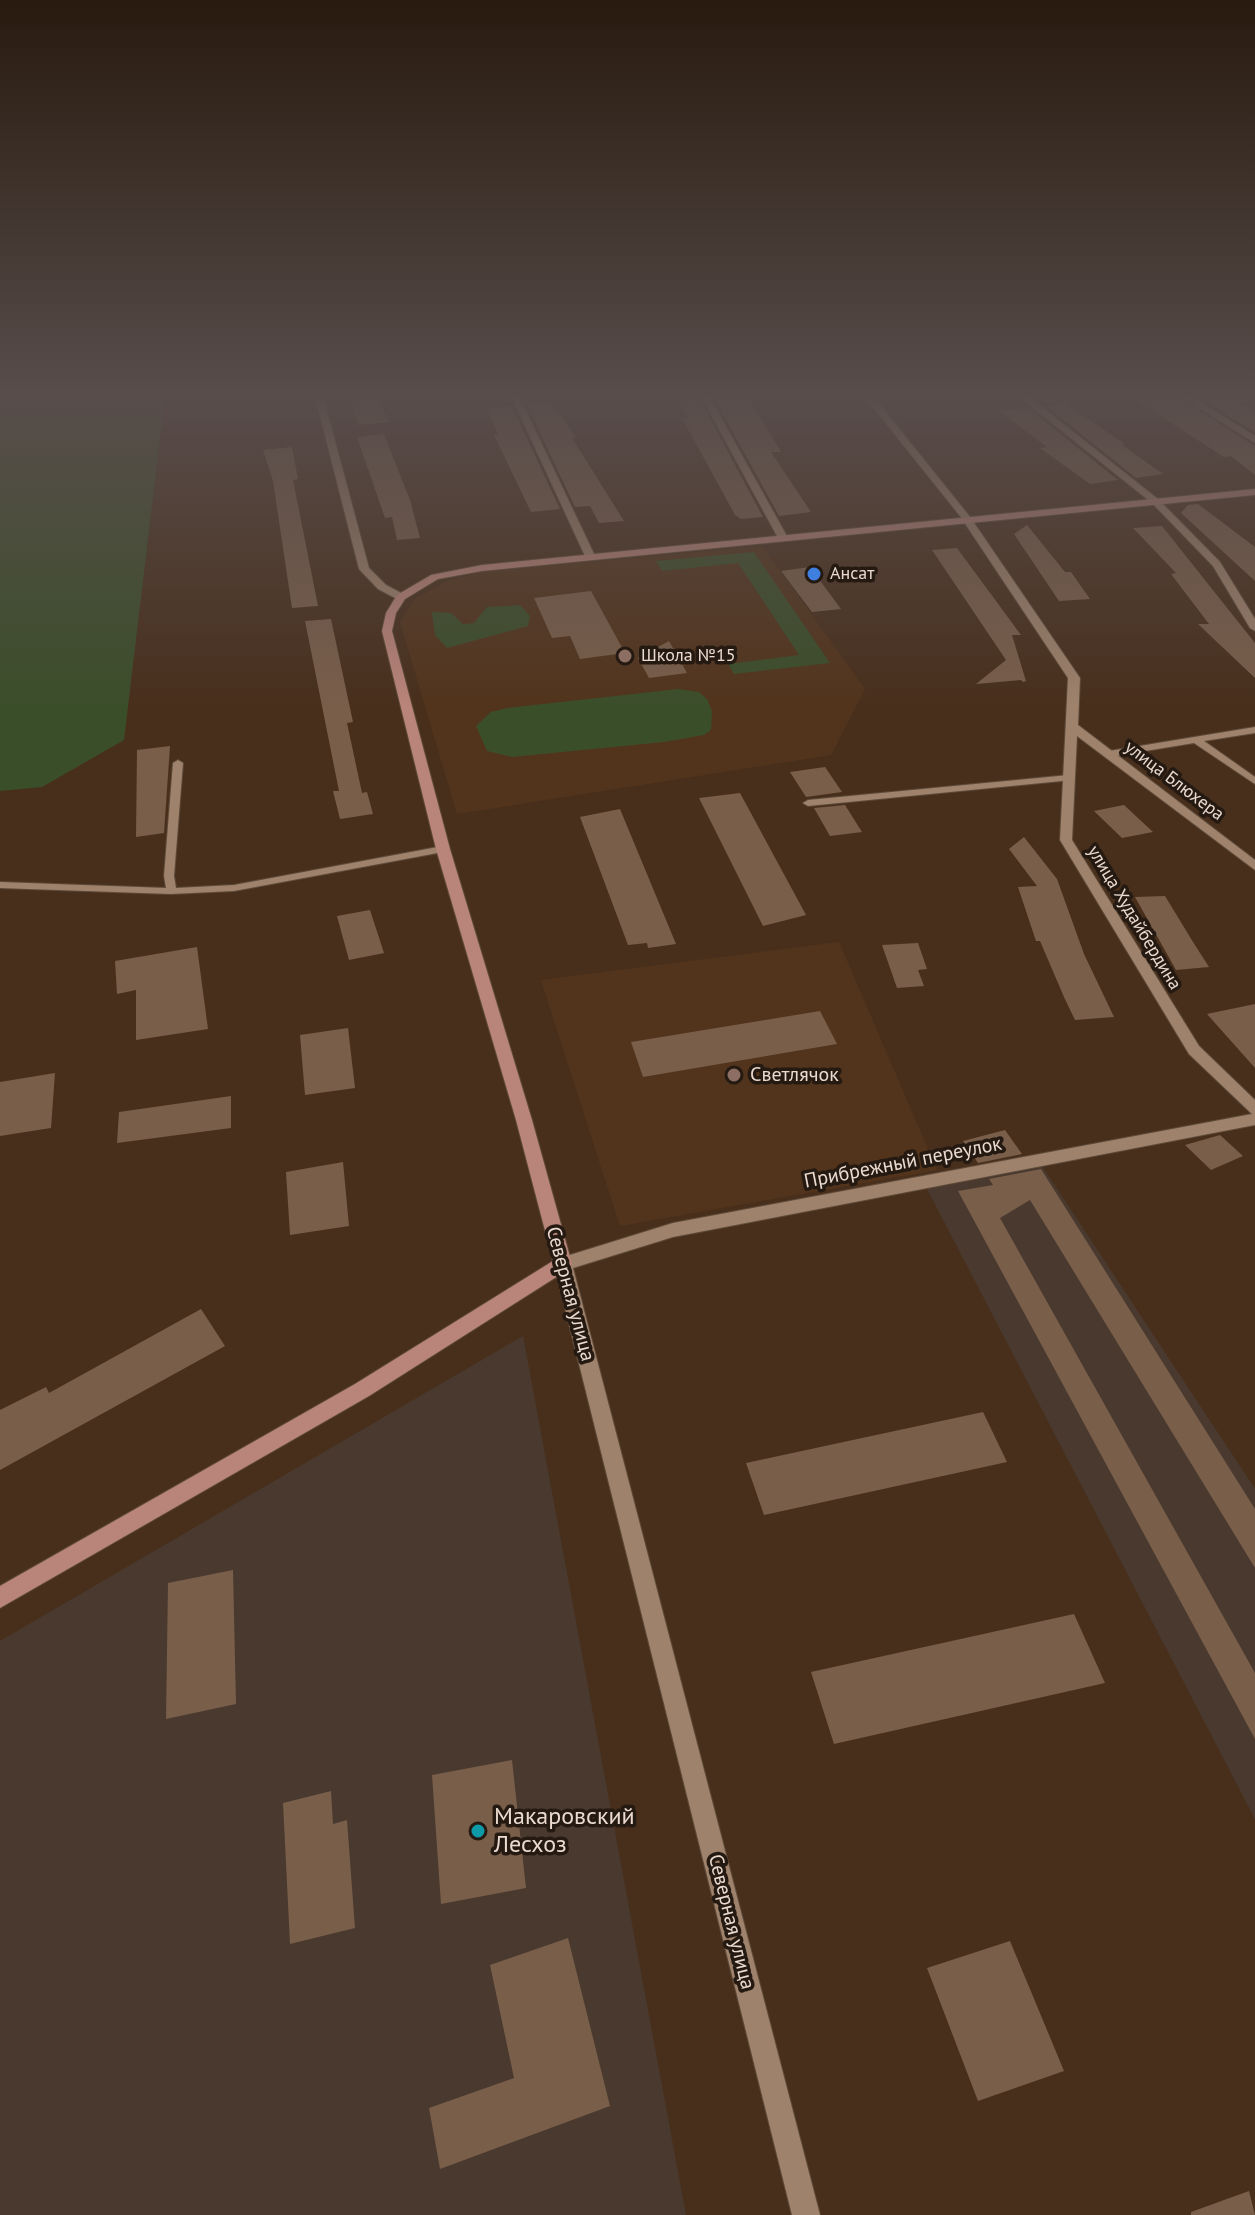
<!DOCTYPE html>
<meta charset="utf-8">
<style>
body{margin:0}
canvas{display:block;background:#482f1c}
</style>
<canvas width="1255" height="2215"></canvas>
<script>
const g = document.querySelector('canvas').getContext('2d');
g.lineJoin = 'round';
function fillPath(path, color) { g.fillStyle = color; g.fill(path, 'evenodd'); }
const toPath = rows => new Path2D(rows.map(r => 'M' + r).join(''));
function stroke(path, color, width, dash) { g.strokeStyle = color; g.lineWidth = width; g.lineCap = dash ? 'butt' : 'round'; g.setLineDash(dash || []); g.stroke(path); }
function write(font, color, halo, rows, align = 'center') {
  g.font = font + ' "PT Sans",sans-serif'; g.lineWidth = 7; g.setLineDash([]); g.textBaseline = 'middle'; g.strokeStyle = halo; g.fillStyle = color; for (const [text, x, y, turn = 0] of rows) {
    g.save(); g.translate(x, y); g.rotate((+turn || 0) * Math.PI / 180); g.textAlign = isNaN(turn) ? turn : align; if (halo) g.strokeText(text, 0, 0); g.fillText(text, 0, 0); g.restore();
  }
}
const built = toPath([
 [762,546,865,689,831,755,457,814,400,622,415,599,450,580,480,572],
 [839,942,937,1170,620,1226,541,980]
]);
const industrial = toPath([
 [1042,1166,1255,1489,1255,1819,926,1187],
 [523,1336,686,2215,0,2215,0,1641]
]);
const green = toPath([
 [0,396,165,396,124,740,42,787,0,791],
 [754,552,830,663,734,674,728,664,799,655,738,563,662,571,656,561],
 [520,605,530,616,528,626,447,648,435,635,432,612,451,613,463,624,474,623,487,607],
 [678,689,699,692,707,699,712,711,711,730,704,735,664,742,512,757,487,751,476,726,491,712,507,708]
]);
const building = toPath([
 [675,396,698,396,763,517,741,519,735,515,682,418,689,418],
 [713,396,747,396,781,452,771,452,811,512,779,516],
 [1145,396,1177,396,1255,446,1255,475,1231,456,1224,457,1139,402,1151,400],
 [1197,396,1227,396,1255,412,1255,432],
 [379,400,389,422,359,425,350,402],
 [552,403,576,438,572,438,624,521,599,523,590,506,575,507,527,405],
 [1066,404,1125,444,1122,445,1163,474,1136,478,1046,406],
 [512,406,560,509,531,512,494,435,498,434,487,409],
 [1028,408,1118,480,1090,484,1040,448,1047,447,999,411],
 [384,434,410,500,420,538,397,540,392,517,385,518,357,437],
 [292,447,298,479,293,480,318,606,292,608,273,481,263,450],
 [1198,504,1255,547,1255,581,1181,513,1188,505],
 [1027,525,1065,572,1071,572,1090,599,1059,601,1014,534],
 [1162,526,1255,643,1255,678,1198,624,1209,624,1171,574,1176,573,1133,528],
 [957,548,1021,635,1012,635,1026,681,1023,682,1021,680,976,684,1006,660,932,550],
 [810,567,841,609,812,612,781,571],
 [591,591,625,653,580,659,570,636,552,638,534,598],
 [331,619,353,722,347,723,362,793,367,792,373,814,340,819,333,791,339,791,305,621],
 [669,641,687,673,649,678,638,658],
 [170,746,164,833,136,837,137,750],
 [825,767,842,792,806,797,790,772],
 [740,793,806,915,763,926,699,798],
 [845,805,862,832,830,836,814,808],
 [1124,805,1153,832,1122,838,1094,811],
 [620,809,676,944,648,948,647,943,628,945,580,817],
 [1024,837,1057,879,1084,954,1114,1017,1075,1020,1064,997,1040,941,1036,941,1018,887,1037,886,1009,849],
 [1165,896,1193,942,1209,967,1176,970,1135,897],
 [370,910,384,953,349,960,337,916],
 [918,943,927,969,918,970,924,986,897,988,882,945],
 [197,947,208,1029,136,1040,136,990,117,994,115,961],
 [1255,1004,1255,1068,1207,1014],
 [820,1011,837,1044,643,1077,631,1042],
 [348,1028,355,1088,305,1095,300,1035],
 [55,1073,51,1128,0,1136,0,1082],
 [231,1096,231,1128,117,1143,119,1112],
 [1005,1130,1022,1154,978,1163,963,1141],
 [1220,1135,1243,1156,1211,1170,1185,1145],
 [343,1162,349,1226,290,1235,286,1172],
 [1041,1169,1255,1509,1255,1568,1030,1200,1000,1218,1255,1673,1255,1739,958,1191,993,1185,989,1179],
 [201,1309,225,1346,0,1470,0,1410,46,1387,49,1393],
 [983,1412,1007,1462,764,1515,746,1463],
 [233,1570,236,1704,166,1719,168,1583],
 [1074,1614,1105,1683,834,1744,811,1672],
 [512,1760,526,1888,441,1904,432,1775],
 [331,1791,333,1824,347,1820,355,1928,290,1944,283,1803],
 [568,1938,610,2106,440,2169,429,2108,514,2078,490,1965],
 [1010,1941,1064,2071,978,2101,927,1968],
 [1249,2191,1255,2215,1191,2215,1191,2212]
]);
const service = toPath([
 [1255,727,1255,733,1204,741,1255,777,1255,784,1194,743,1109,757,1105,754,1109,751,1255,727],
 [178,760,183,763,174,876,176,888,234,885,443,846,448,849,443,852,234,891,171,894,0,888,0,882,166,888,164,876,173,763,178,760],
 [1069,775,1074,778,1072,780,808,806,803,803,808,800,1069,775]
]);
const minor = toPath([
 [315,396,323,396,369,568,386,585,405,595,405,599,397,599,378,589,359,569,315,396],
 [511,396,519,396,595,556,593,558,585,556,511,396],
 [701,396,709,396,788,538,786,540,778,538,701,396],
 [1018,396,1028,396,1158,499,1220,562,1255,619,1255,631,1250,628,1213,566,1152,503,1018,396],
 [1180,396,1190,396,1255,436,1255,443,1180,396],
 [964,517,970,517,1080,678,1078,725,1255,860,1255,870,1077,736,1072,840,1199,1046,1255,1100,1255,1125,673,1237,573,1268,820,2215,792,2215,554,1264,557,1259,673,1223,1252,1114,1189,1054,1060,840,1068,678,962,519,964,517]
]);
const tertiary = toPath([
 [864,396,873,396,970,517,970,521,964,521,864,396]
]);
const secondary = toPath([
 [1255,489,1255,495,482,571,438,579,405,599,396,613,392,631,450,849,532,1120,572,1264,569,1269,369,1396,0,1608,0,1586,355,1384,553,1261,516,1120,436,849,382,631,386,613,397,595,431,575,482,565,1255,489]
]);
const markers = [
 [814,574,8,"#3f7fe0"],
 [625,656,8,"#8d6e63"],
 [734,1075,8,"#8d6e63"],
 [478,1831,8,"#0f9aa8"]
];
const farPoinames = [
 ["Ансат",830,574],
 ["Школа №15",641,656]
];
const farStreetnames = [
 ["улица Блюхера",1174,781,37],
 ["улица Худайбердина",1134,918,59]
];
const poiNames = [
 ["Светлячок",750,1075]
];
const streetNames = [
 ["Прибрежный переулок",903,1163,-11],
 ["Северная улица",570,1294,75],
 ["Северная улица",731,1922,76]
];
const nearPoinames = [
 ["Макаровский",494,1817],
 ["Лесхоз",494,1845]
];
fillPath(built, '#52341c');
fillPath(industrial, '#49392e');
fillPath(green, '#3b4e2a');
fillPath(building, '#795e4a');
stroke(service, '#5e4a39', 2);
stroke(minor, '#5e4a39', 2);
stroke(tertiary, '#5e4a39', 2);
stroke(secondary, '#5e4a39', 2);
fillPath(service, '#9e826c');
fillPath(minor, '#9e826c');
fillPath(tertiary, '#9e826c');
fillPath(secondary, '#b98479');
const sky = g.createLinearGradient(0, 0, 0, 707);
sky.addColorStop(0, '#281a0f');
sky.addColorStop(0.56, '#584d4b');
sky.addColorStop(1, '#584d4b00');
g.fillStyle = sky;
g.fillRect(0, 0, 1255, 707);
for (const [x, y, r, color] of markers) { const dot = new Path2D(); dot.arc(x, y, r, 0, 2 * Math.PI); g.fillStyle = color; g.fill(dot); stroke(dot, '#251a12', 3); }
write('18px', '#eadacf', '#251a12', farPoinames, 'left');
write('18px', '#eadacf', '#251a12', farStreetnames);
write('20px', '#eadacf', '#251a12', poiNames, 'left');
write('20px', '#eadacf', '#251a12', streetNames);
write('24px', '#eadacf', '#251a12', nearPoinames, 'left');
</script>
